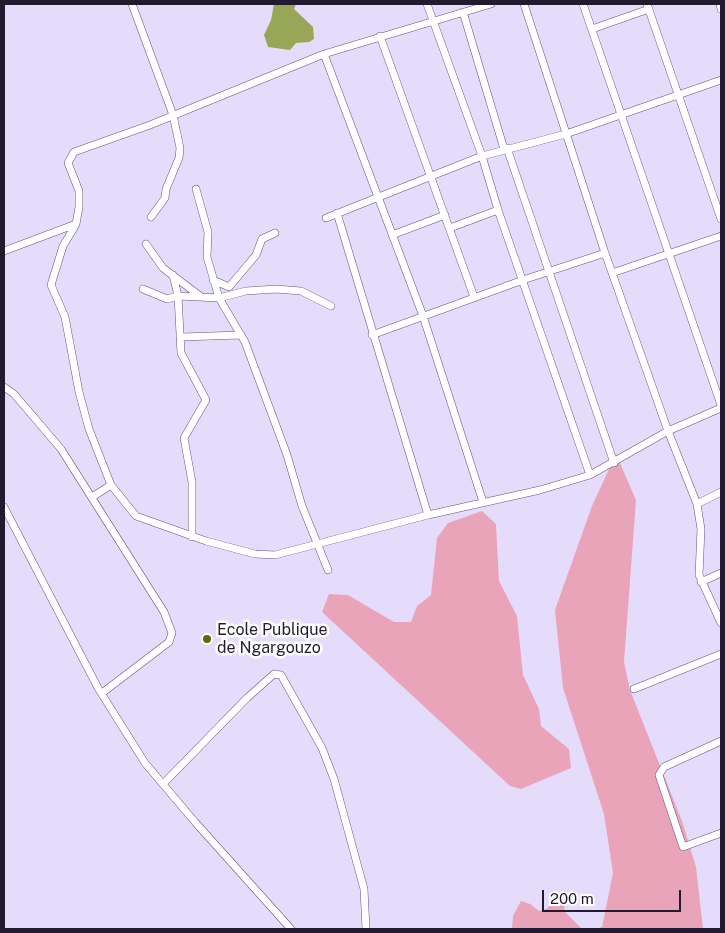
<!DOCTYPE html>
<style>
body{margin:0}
#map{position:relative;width:725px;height:933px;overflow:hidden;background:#e5dcfc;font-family:"Public Sans",sans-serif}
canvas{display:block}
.frame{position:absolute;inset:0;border:5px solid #221b2f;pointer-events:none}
.scale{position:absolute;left:542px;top:890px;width:139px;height:22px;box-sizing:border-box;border:2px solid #221b2f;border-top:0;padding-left:6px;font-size:15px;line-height:18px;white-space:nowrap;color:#221b2f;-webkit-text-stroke:4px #fff;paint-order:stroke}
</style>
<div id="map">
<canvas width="725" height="933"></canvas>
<div class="frame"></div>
<div class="scale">200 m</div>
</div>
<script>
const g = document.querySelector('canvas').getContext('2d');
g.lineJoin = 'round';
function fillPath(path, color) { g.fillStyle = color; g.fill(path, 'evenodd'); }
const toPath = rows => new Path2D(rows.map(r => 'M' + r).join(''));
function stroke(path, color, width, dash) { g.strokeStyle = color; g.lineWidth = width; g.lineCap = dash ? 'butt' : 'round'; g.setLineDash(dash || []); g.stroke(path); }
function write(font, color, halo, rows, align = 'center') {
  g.font = font + ' "Public Sans",sans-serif'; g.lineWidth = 5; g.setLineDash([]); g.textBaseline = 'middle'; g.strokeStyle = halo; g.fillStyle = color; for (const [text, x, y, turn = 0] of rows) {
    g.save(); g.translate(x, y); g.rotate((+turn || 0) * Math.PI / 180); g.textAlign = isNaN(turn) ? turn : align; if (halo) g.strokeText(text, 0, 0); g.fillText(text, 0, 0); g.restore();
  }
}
const green = toPath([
 [616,454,636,500,624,662,630,690,682,821,696,867,703,929,594,929,602,927,613,873,604,814,563,688,555,610,592,506],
 [482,511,496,524,499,581,517,616,523,675,539,709,541,726,569,749,571,768,521,789,510,786,322,612,329,594,348,595,394,622,411,622,417,606,431,595,437,538,448,523],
 [521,901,530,904,539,911,546,909,555,901,565,904,564,911,582,929,512,929,513,916]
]);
const water = toPath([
 [274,4,296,4,294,9,313,27,314,39,309,42,296,43,290,50,268,47,264,35,271,20]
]);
const minor = toPath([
 [132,4,173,115,180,148,179,158,166,189,165,198,151,217],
 [427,4,482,156,498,210,590,475],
 [524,4,605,253,668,431,697,504,701,529,699,575,721,623],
 [583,4,721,405],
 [647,4,721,219],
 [720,4,721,9],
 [463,12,504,149],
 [592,29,649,9],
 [380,36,474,297],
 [324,54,423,316,483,502],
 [507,148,614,463],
 [196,189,208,232,207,257,219,298,245,342,287,455,302,506,328,570],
 [337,213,428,515],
 [326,218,482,156,566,134,721,80],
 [75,226,63,246,51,285,65,317,79,392,89,429,111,485,92,497],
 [450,228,498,210],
 [392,235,445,215],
 [146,244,163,268,200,296],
 [4,251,76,224,79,207,79,191,68,163,74,152,150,125,324,54,491,4],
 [612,273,721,236],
 [173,275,178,296,181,353,206,400,184,438,192,482,192,537],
 [213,280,229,287,256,255,262,239,275,233],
 [143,289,167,299,178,296,219,298,246,291,276,289,301,291,331,306],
 [372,335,523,280,605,253],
 [181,337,241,335],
 [4,387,14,394,61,449,164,612,172,633,169,642,102,693],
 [111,485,136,516,206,541,255,554,275,555,428,515,540,490,590,475,668,431,721,408],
 [697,504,721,492],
 [4,507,98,688,145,763,195,822,291,929],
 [701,582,721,573],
 [634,689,721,654],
 [721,741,664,767,659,775,683,847,721,833],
 [163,784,247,698,274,674,281,675,322,748,334,779,364,889,366,929]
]);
const markers = [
 [207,639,5,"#5b6911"]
];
const poiNames = [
 ["Ecole Publique",217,630],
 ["de Ngargouzo",217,648]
];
fillPath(green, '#e9a4b9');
fillPath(water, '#97a757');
stroke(minor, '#61527f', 8);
stroke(minor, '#fff', 7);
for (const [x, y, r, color] of markers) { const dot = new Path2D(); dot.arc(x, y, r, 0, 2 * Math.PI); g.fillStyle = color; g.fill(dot); stroke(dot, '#fff', 2); }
write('16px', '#221b2f', '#fff', poiNames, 'left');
</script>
